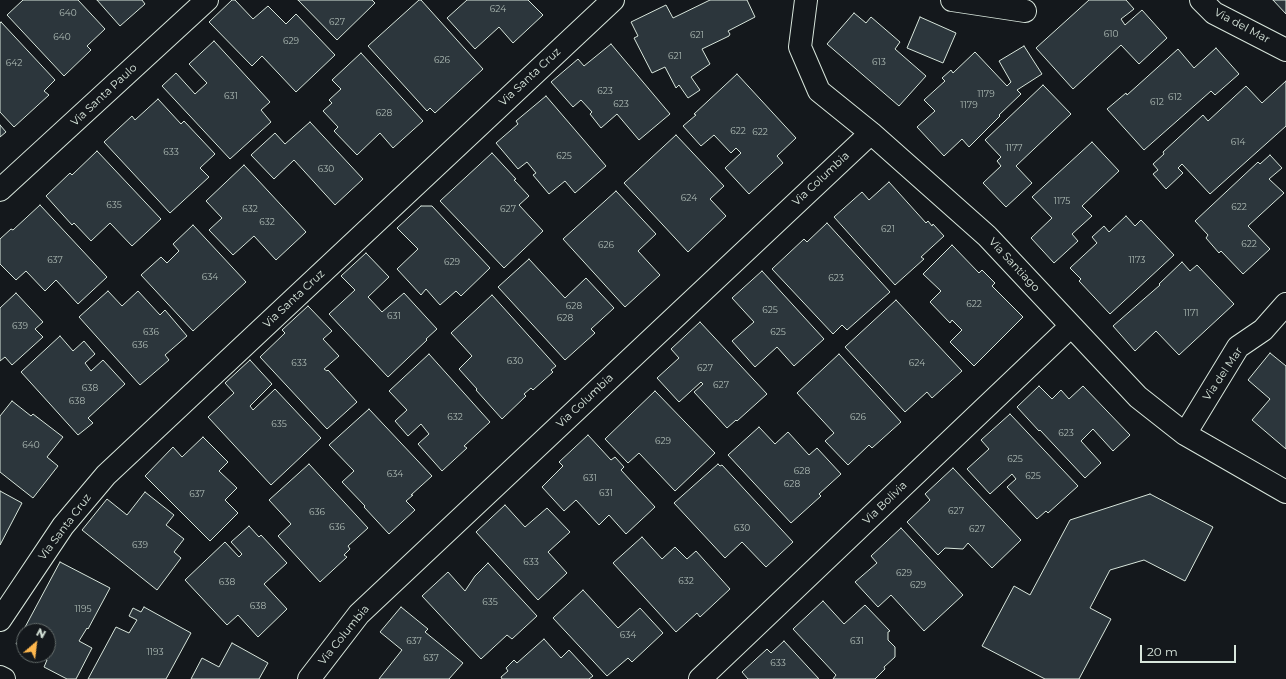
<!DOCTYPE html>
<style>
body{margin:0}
#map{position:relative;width:1286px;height:679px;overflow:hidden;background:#14181c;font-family:Montserrat,sans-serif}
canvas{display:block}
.north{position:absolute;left:16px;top:623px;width:40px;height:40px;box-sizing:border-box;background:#14181c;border:1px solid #626a69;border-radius:50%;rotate:28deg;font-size:11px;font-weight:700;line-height:16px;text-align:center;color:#d8e6dc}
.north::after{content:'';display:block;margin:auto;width:14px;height:18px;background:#ffb74d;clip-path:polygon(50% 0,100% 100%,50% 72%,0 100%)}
.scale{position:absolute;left:1140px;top:645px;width:96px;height:18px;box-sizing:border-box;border:2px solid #d8e6dc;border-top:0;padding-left:5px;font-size:12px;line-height:14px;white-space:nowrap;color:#d8e6dc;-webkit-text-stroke:3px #14181c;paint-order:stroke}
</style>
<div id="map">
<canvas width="1286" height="679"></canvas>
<div class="north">N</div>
<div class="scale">20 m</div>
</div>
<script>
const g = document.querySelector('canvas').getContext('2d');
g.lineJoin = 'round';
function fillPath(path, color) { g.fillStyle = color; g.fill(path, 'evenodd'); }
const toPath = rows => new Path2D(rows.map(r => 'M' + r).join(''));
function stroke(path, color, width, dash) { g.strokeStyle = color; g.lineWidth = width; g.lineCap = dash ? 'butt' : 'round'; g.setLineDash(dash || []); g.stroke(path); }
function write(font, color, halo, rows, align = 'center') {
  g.font = font + ' Montserrat,sans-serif'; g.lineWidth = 3; g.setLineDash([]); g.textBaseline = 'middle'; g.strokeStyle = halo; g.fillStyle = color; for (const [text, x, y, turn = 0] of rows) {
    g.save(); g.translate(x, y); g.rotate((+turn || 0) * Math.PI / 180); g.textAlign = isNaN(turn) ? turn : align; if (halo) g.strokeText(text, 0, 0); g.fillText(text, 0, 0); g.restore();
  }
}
const building = toPath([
 [23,0,78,0,105,29,87,46,91,50,64,76,7,15,23,0],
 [97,0,142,0,145,4,120,26,97,0],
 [232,0,235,0,253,19,268,6,286,24,296,14,335,55,296,92,262,56,252,66,209,22,232,0],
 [298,0,372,0,375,3,337,40,298,0],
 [419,0,421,0,483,69,435,113,430,108,427,111,368,46,419,0],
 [467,0,528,0,543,15,513,43,499,27,475,49,447,18,467,0],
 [710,0,747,0,755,17,728,31,730,34,729,36,702,49,710,64,691,77,700,90,688,98,679,85,676,88,665,67,652,73,634,38,638,36,631,22,666,5,673,18,710,0],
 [1089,0,1126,0,1134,9,1121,19,1125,25,1142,10,1167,38,1139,64,1121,45,1073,89,1036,48,1089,0],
 [1273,0,1286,0,1286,14,1273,0],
 [854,13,866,23,871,17,900,42,895,49,926,76,899,106,827,44,854,13],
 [920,17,956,33,943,63,907,48,920,17],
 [1,22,55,80,44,91,49,95,14,127,0,112,0,23,1,22],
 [214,41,270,102,261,110,271,122,230,159,162,86,176,73,195,94,207,83,189,64,214,41],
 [611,44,670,114,639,140,617,114,601,128,590,114,592,112,581,100,573,107,551,82,578,59,584,66,611,44],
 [1024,46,1042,74,1017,90,1021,94,999,115,1000,116,969,147,962,139,944,156,917,127,935,111,924,100,945,81,942,78,951,70,953,73,975,52,1007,86,1011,82,999,61,1024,46],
 [1216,48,1239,74,1215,95,1211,91,1144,150,1107,109,1126,93,1127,95,1178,49,1194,68,1216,48],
 [361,53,423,121,393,148,380,133,357,155,334,131,338,127,323,111,332,103,329,100,341,89,332,80,361,53],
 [737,74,796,138,777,156,783,163,749,194,725,168,741,153,736,148,731,153,714,135,701,146,683,126,696,115,694,114,737,74],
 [1286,81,1286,126,1210,194,1182,164,1178,168,1183,173,1166,189,1153,174,1158,170,1153,164,1164,154,1163,152,1203,115,1208,121,1246,86,1262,103,1286,81],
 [1043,85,1071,114,1016,166,1032,183,1006,207,983,183,1001,166,997,161,1001,157,985,140,1043,85],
 [546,96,606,166,575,193,565,181,549,194,533,175,536,173,527,162,518,169,496,143,518,124,516,121,546,96],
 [158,99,181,124,184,121,215,154,200,168,209,177,170,213,104,142,132,116,135,120,158,99],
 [310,122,363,179,335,205,294,160,274,179,251,155,275,133,285,144,310,122],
 [0,125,6,132,0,137,0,125],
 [676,135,724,186,710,199,726,216,688,252,624,183,676,135],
 [1092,142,1119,171,1082,206,1092,216,1072,234,1078,241,1054,263,1031,238,1052,218,1032,197,1092,142],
 [97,151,161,219,132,246,110,223,91,241,74,223,72,225,46,196,70,173,72,175,97,151],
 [492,153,516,179,514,180,529,196,519,205,543,231,504,268,440,201,492,153],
 [1270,155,1282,168,1269,179,1284,193,1248,226,1270,249,1243,274,1221,251,1219,253,1206,238,1208,235,1195,221,1258,162,1260,164,1270,155],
 [244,165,306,232,276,260,254,236,233,255,209,230,222,218,206,201,244,165],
 [889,182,926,223,928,221,932,226,933,224,944,236,921,257,924,259,895,285,834,217,862,192,869,200,889,182],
 [616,191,656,234,638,251,660,275,625,307,563,239,616,191],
 [40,205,107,277,78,304,56,280,45,291,26,271,16,280,0,264,0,239,11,229,13,230,40,205],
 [421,206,432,206,490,268,461,296,456,291,440,305,426,289,421,295,397,269,418,249,397,228,421,206],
 [1126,216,1135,226,1141,220,1174,255,1110,314,1079,281,1081,279,1070,268,1097,243,1092,237,1104,226,1109,232,1126,216],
 [827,223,890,292,847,330,842,325,833,334,772,269,804,239,807,242,827,223],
 [193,225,246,282,193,331,141,275,161,257,167,263,179,251,173,244,193,225],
 [952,245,979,273,982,270,995,283,992,286,1023,317,974,366,950,342,962,330,952,320,950,323,930,302,941,291,923,274,952,245],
 [366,253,389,277,368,297,382,312,404,293,437,329,426,339,427,340,388,377,329,314,355,290,341,276,366,253],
 [529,259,565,298,586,278,614,308,591,329,595,333,565,360,498,287,529,259],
 [1182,262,1190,271,1197,265,1234,304,1179,355,1156,331,1135,351,1113,326,1160,285,1159,284,1182,262],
 [762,271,824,339,794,366,777,347,755,367,732,341,754,322,732,298,762,271],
 [108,291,122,306,138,291,160,315,165,310,187,336,165,355,169,360,140,385,79,317,108,291],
 [16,293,43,322,35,329,43,337,12,365,5,357,0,361,0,308,16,293],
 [492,295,556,366,551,370,553,372,533,390,531,388,524,394,526,396,502,419,476,390,477,389,459,369,472,356,451,333,492,295],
 [896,300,962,371,932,398,927,392,905,412,845,347,896,300],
 [308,306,332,331,323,339,339,356,324,369,327,371,328,370,357,402,327,429,260,357,285,333,282,330,308,306],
 [700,322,767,394,737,421,736,420,727,428,694,392,703,384,701,382,679,402,657,378,679,358,671,349,700,322],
 [60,336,73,351,84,341,95,354,85,363,91,371,103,360,125,384,88,418,93,423,78,435,21,372,60,336],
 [1270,353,1286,366,1286,449,1252,420,1270,399,1248,380,1270,353],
 [429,354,490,422,464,446,467,448,442,471,418,444,429,434,421,424,408,436,395,421,407,410,389,391,429,354],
 [839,354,901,422,872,448,869,445,848,465,825,441,834,433,797,393,839,354],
 [250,360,272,384,250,406,253,410,275,389,321,438,271,485,208,417,234,393,225,383,250,360],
 [1039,386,1052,399,1061,390,1069,399,1083,386,1130,435,1113,451,1093,429,1081,441,1101,463,1085,478,1040,430,1039,431,1017,407,1039,386],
 [655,391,715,453,675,491,639,453,628,463,605,439,655,391],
 [12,401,31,416,33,414,63,437,47,457,58,466,33,498,0,472,0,416,12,401],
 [369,409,432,476,411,495,413,495,406,501,415,510,389,534,364,507,365,506,342,482,354,471,329,445,369,409],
 [1010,414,1078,486,1048,513,1046,511,1037,519,1007,487,1016,479,1012,474,990,494,967,469,989,449,981,440,1010,414],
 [759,427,775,444,788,432,809,455,817,448,841,474,819,494,821,496,791,523,728,455,759,427],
 [588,435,611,460,615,457,624,467,621,470,655,507,626,534,609,515,599,525,576,500,564,511,542,487,563,466,559,462,588,435],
 [203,437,228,462,219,471,237,488,225,500,238,513,210,541,145,476,173,447,182,457,203,437],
 [309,464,368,528,348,546,350,549,344,555,347,557,320,582,278,536,291,524,269,500,309,464],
 [718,464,720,466,722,465,793,542,766,567,742,542,725,558,674,503,718,464],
 [953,468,1021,540,992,568,968,543,963,549,945,548,938,555,907,522,930,500,925,494,953,468],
 [0,491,22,503,0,545,0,491],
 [145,492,174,515,166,525,184,539,174,552,181,558,157,590,82,530,107,499,127,515,145,492],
 [1150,494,1213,527,1185,581,1144,560,1110,570,1090,608,1111,619,1079,679,1045,679,982,646,1014,586,1030,595,1070,520,1150,494],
 [505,505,525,527,547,508,570,532,548,552,567,573,538,600,476,532,505,505],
 [249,526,259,537,261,535,287,563,264,584,287,609,258,637,238,615,227,625,185,580,225,542,239,557,242,554,231,542,249,526],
 [901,528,963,595,924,631,891,595,878,607,855,582,877,563,871,556,901,528],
 [642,537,662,559,675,547,687,559,696,551,730,589,700,617,697,613,676,632,613,563,642,537],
 [60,562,110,588,88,629,87,628,79,641,92,648,76,679,67,679,44,667,47,660,37,655,48,655,48,631,24,631,24,648,16,644,60,562],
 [488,563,537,616,512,639,507,635,481,659,422,596,448,572,465,591,475,576,488,563],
 [583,590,618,628,640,608,663,633,632,662,628,658,607,676,553,618,583,590],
 [823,601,844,624,865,605,890,631,888,632,888,640,895,647,895,657,884,667,885,669,875,679,833,679,836,675,793,629,823,601],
 [144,607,191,633,166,679,88,679,116,627,129,633,137,620,129,616,133,608,141,612,144,607],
 [401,607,428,629,425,632,463,663,449,679,379,679,402,650,380,632,401,607],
 [544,639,561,658,569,650,593,676,589,679,502,679,501,677,508,671,506,668,514,660,517,663,544,639],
 [784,641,819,679,748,679,742,672,767,649,771,653,784,641],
 [232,643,268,663,259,679,191,679,202,658,219,667,232,643]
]);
const minor = toPath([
 [806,0,800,47,819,91,871,133,987,236,1138,397,1185,434,1286,492],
 [952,0,1025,11],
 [1201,0,1214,13,1286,50],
 [0,190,207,0],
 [1185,434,1238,347,1263,330,1286,304],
 [0,620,63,526,106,475,613,0],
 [0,677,4,679],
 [309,679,359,614,871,133],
 [700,679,1070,327]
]);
const numberNames = [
 ["624",498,9],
 ["640",68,13],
 ["627",337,22],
 ["610",1111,34],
 ["621",697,35],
 ["640",62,37],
 ["629",291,41],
 ["621",675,56],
 ["626",442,60],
 ["613",879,62],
 ["642",14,63],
 ["623",605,91],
 ["1179",986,94],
 ["631",231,96],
 ["612",1175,97],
 ["612",1157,102],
 ["623",621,104],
 ["1179",969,105],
 ["628",384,113],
 ["622",738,131],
 ["622",760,132],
 ["614",1238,142],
 ["1177",1014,148],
 ["633",171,152],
 ["625",564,156],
 ["630",326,169],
 ["624",689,198],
 ["1175",1062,201],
 ["635",114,205],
 ["622",1239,207],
 ["632",250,209],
 ["627",508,209],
 ["632",267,222],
 ["621",888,229],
 ["622",1249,244],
 ["626",606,245],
 ["637",55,260],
 ["1173",1137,260],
 ["629",452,262],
 ["634",210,277],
 ["623",836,278],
 ["622",974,304],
 ["628",574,306],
 ["625",770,310],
 ["1171",1191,313],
 ["631",394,316],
 ["628",565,318],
 ["639",20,326],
 ["636",151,332],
 ["625",778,332],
 ["636",140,345],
 ["630",515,361],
 ["633",299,363],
 ["624",917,363],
 ["627",705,368],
 ["627",721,385],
 ["638",90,388],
 ["638",77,401],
 ["632",455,417],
 ["626",858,417],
 ["635",279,424],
 ["623",1066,433],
 ["629",663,441],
 ["640",31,445],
 ["625",1015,459],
 ["628",802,471],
 ["634",395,474],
 ["625",1033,476],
 ["631",590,478],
 ["628",792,484],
 ["631",606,493],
 ["637",197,494],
 ["627",956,511],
 ["636",317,512],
 ["636",337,527],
 ["630",742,528],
 ["627",977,529],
 ["639",140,545],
 ["633",531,562],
 ["629",904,573],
 ["632",686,581],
 ["638",227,582],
 ["629",918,585],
 ["635",490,602],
 ["638",258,606],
 ["1195",83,609],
 ["634",628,635],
 ["637",414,641],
 ["631",857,641],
 ["1193",155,652],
 ["637",431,658],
 ["633",778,663]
];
const streetNames = [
 ["Via del Mar",1242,26,28],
 ["Via Santa Cruz",530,77,-43],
 ["Via Santa Paulo",104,95,-43],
 ["Via Columbia",821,179,-43],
 ["Via Santiago",1014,265,47],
 ["Via Santa Cruz",294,299,-43],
 ["Via del Mar",1223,374,-56],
 ["Via Columbia",585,401,-43],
 ["Via Bolivia",885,503,-44],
 ["Via Santa Cruz",65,527,-53],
 ["Via Columbia",344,635,-51]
];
fillPath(building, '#2c363c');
stroke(building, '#d8e6dc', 1);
stroke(minor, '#d8e6dc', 24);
stroke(minor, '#14181c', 22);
write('9px', '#adbab4', null, numberNames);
write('11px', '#d8e6dc', '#14181c', streetNames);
</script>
